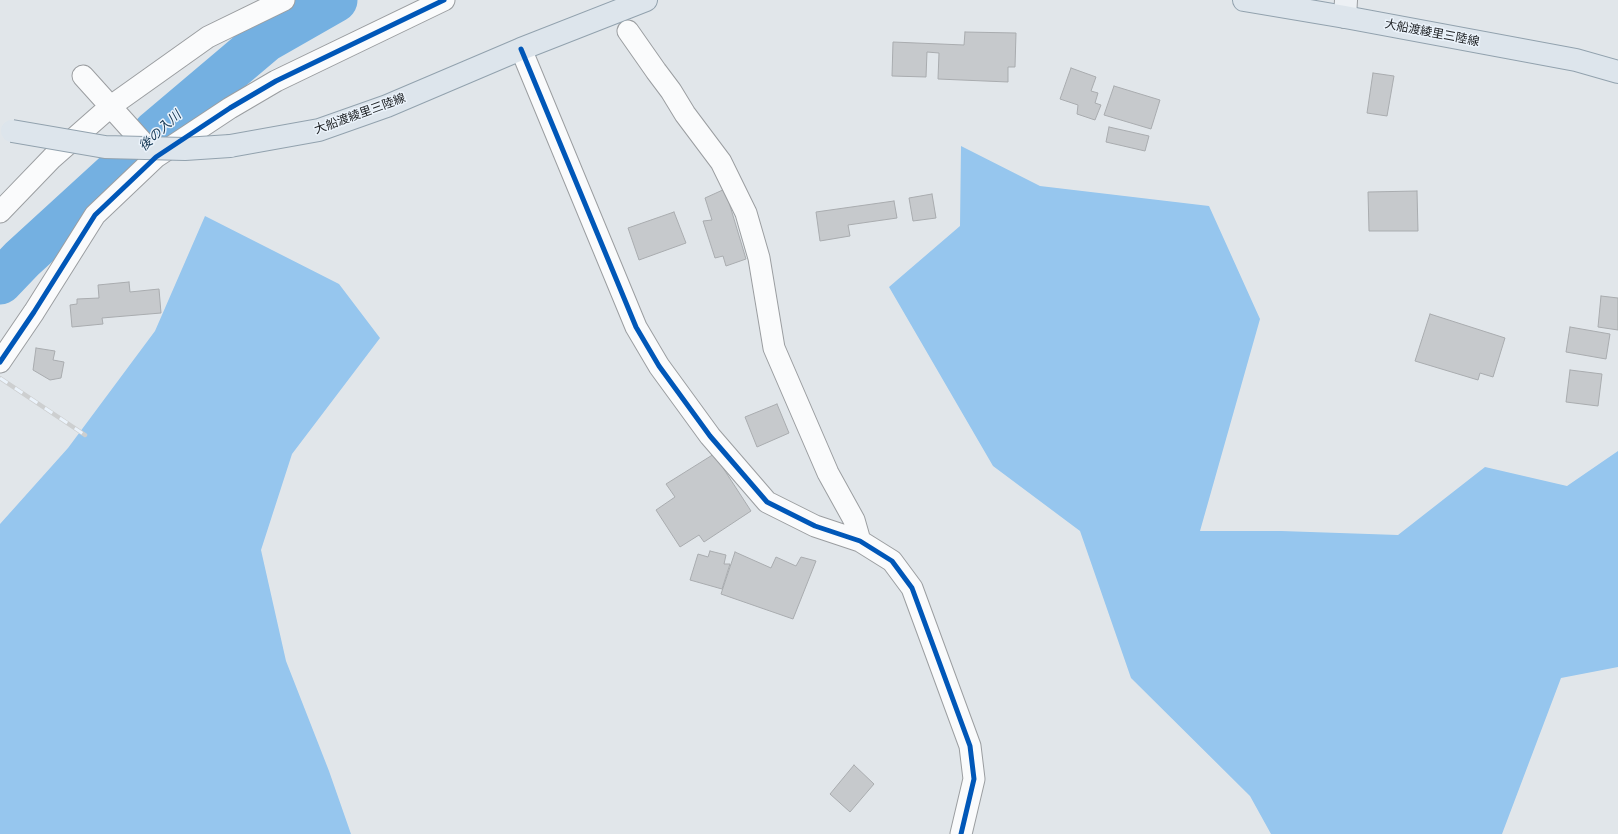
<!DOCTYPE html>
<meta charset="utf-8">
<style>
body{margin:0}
canvas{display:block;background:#e1e6ea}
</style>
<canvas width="1618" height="834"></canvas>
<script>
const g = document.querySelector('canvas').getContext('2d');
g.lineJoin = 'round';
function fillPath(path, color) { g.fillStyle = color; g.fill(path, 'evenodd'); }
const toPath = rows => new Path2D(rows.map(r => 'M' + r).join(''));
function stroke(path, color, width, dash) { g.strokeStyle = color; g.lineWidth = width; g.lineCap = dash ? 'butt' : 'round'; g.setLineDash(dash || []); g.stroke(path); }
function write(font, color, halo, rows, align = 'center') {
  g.font = font + ' Quicksand,"Noto Sans JP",sans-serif'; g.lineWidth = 3; g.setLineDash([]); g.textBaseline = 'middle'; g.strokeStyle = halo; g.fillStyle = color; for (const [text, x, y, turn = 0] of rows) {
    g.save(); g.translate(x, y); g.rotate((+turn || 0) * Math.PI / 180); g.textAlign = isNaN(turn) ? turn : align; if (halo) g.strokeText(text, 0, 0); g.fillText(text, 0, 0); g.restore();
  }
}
const forest = toPath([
 [961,146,1040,186,1209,206,1260,319,1200,531,1281,531,1398,535,1485,467,1567,486,1618,451,1618,667,1561,678,1502,834,1271,834,1250,796,1131,678,1080,531,993,466,889,287,960,226],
 [205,216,339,284,380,338,292,454,261,550,286,661,329,771,351,834,0,834,0,524,68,448,155,331]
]);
const river = toPath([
 [0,282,22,259,127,163,155,133,265,40,335,0]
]);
const building = toPath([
 [965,32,1016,33,1015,67,1008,67,1008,82,938,79,939,53,927,52,926,77,892,76,893,42,964,45,965,32],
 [1071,68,1096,77,1091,91,1098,93,1095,103,1101,105,1095,120,1077,114,1078,105,1060,99,1071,68],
 [1373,73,1394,76,1387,116,1367,113,1373,73],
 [1114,86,1160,100,1151,129,1104,115,1114,86],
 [1109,127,1149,136,1145,151,1106,142,1109,127],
 [725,189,746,259,726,266,723,256,715,258,703,221,712,220,705,198,725,189],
 [1417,191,1418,231,1369,231,1368,192,1417,191],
 [932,194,936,218,913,221,909,198,932,194],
 [894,201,897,218,848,225,850,236,820,241,816,212,894,201],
 [674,212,686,243,639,260,628,228,674,212],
 [129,282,130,292,159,289,161,313,102,318,103,324,72,327,70,305,77,304,77,299,99,298,98,285,129,282],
 [1601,296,1618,298,1618,330,1598,327,1601,296],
 [1430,314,1505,338,1493,377,1480,373,1478,380,1415,361,1430,314],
 [1570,327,1610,334,1606,359,1566,352,1570,327],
 [36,348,55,351,53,360,64,362,61,378,50,380,33,370,36,348],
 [1570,370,1602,374,1598,406,1566,402,1570,370],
 [777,404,789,433,757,447,745,417,777,404],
 [714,454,751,511,704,542,699,535,680,547,656,510,675,497,666,484,714,454],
 [710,551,726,555,724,564,730,564,722,589,690,580,698,554,708,557,710,551],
 [735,552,771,568,776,557,796,566,801,557,816,561,793,619,721,594,735,552],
 [854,765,874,784,850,812,830,794,854,765]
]);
const street = toPath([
 [628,31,656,71,671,91,685,114,721,162,746,213,759,258,774,348,828,473,854,520,860,541],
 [521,49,636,327,659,366,710,436,767,502,815,526,860,541,892,561,912,588,970,746,974,779,961,834],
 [83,76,156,157],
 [0,212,52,158,111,106,208,37,284,0],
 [0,362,34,312,95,215,156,157,230,108,276,81,444,0]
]);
const secondary = toPath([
 [1345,17,1346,0]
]);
const primary = toPath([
 [1244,0,1345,17,1576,60,1618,72],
 [230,146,319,130,387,106,521,49,646,0]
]);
const rail = toPath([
 [0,378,85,435]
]);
const primaryBridge = toPath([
 [12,131,105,147,185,149,230,146]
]);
const cycleway = toPath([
 [521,49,636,327,659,366,710,436,767,502,815,526,860,541,892,561,912,588,970,746,974,779,961,834],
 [0,362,34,312,95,215,156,157,230,108,276,81,444,0]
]);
const streetNames = [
 ["大船渡綾里三陸線",1432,33,11],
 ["大船渡綾里三陸線",360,114,-20]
];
const waterNames = [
 ["後の入川",160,131,-43]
];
fillPath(forest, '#96c6ee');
stroke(river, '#74b0e1', 45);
fillPath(building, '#c6c9cc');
stroke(building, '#a9acaf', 1);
stroke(street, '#9b9ea1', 23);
stroke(secondary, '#9b9ea1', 24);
stroke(primary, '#92a2ae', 24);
stroke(street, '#fafbfc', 21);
stroke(secondary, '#ecf0f4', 22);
stroke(primary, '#dde5ec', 22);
stroke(rail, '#cdcfd0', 4.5);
stroke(rail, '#ebf3fb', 3, [9]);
stroke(primaryBridge, '#92a2ae', 24, []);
stroke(primaryBridge, '#dde5ec', 22);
stroke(cycleway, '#0057b8', 5);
write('12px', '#1b1e21', '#ebf3fb', streetNames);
write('italic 13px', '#153854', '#ebf3fb', waterNames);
</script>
